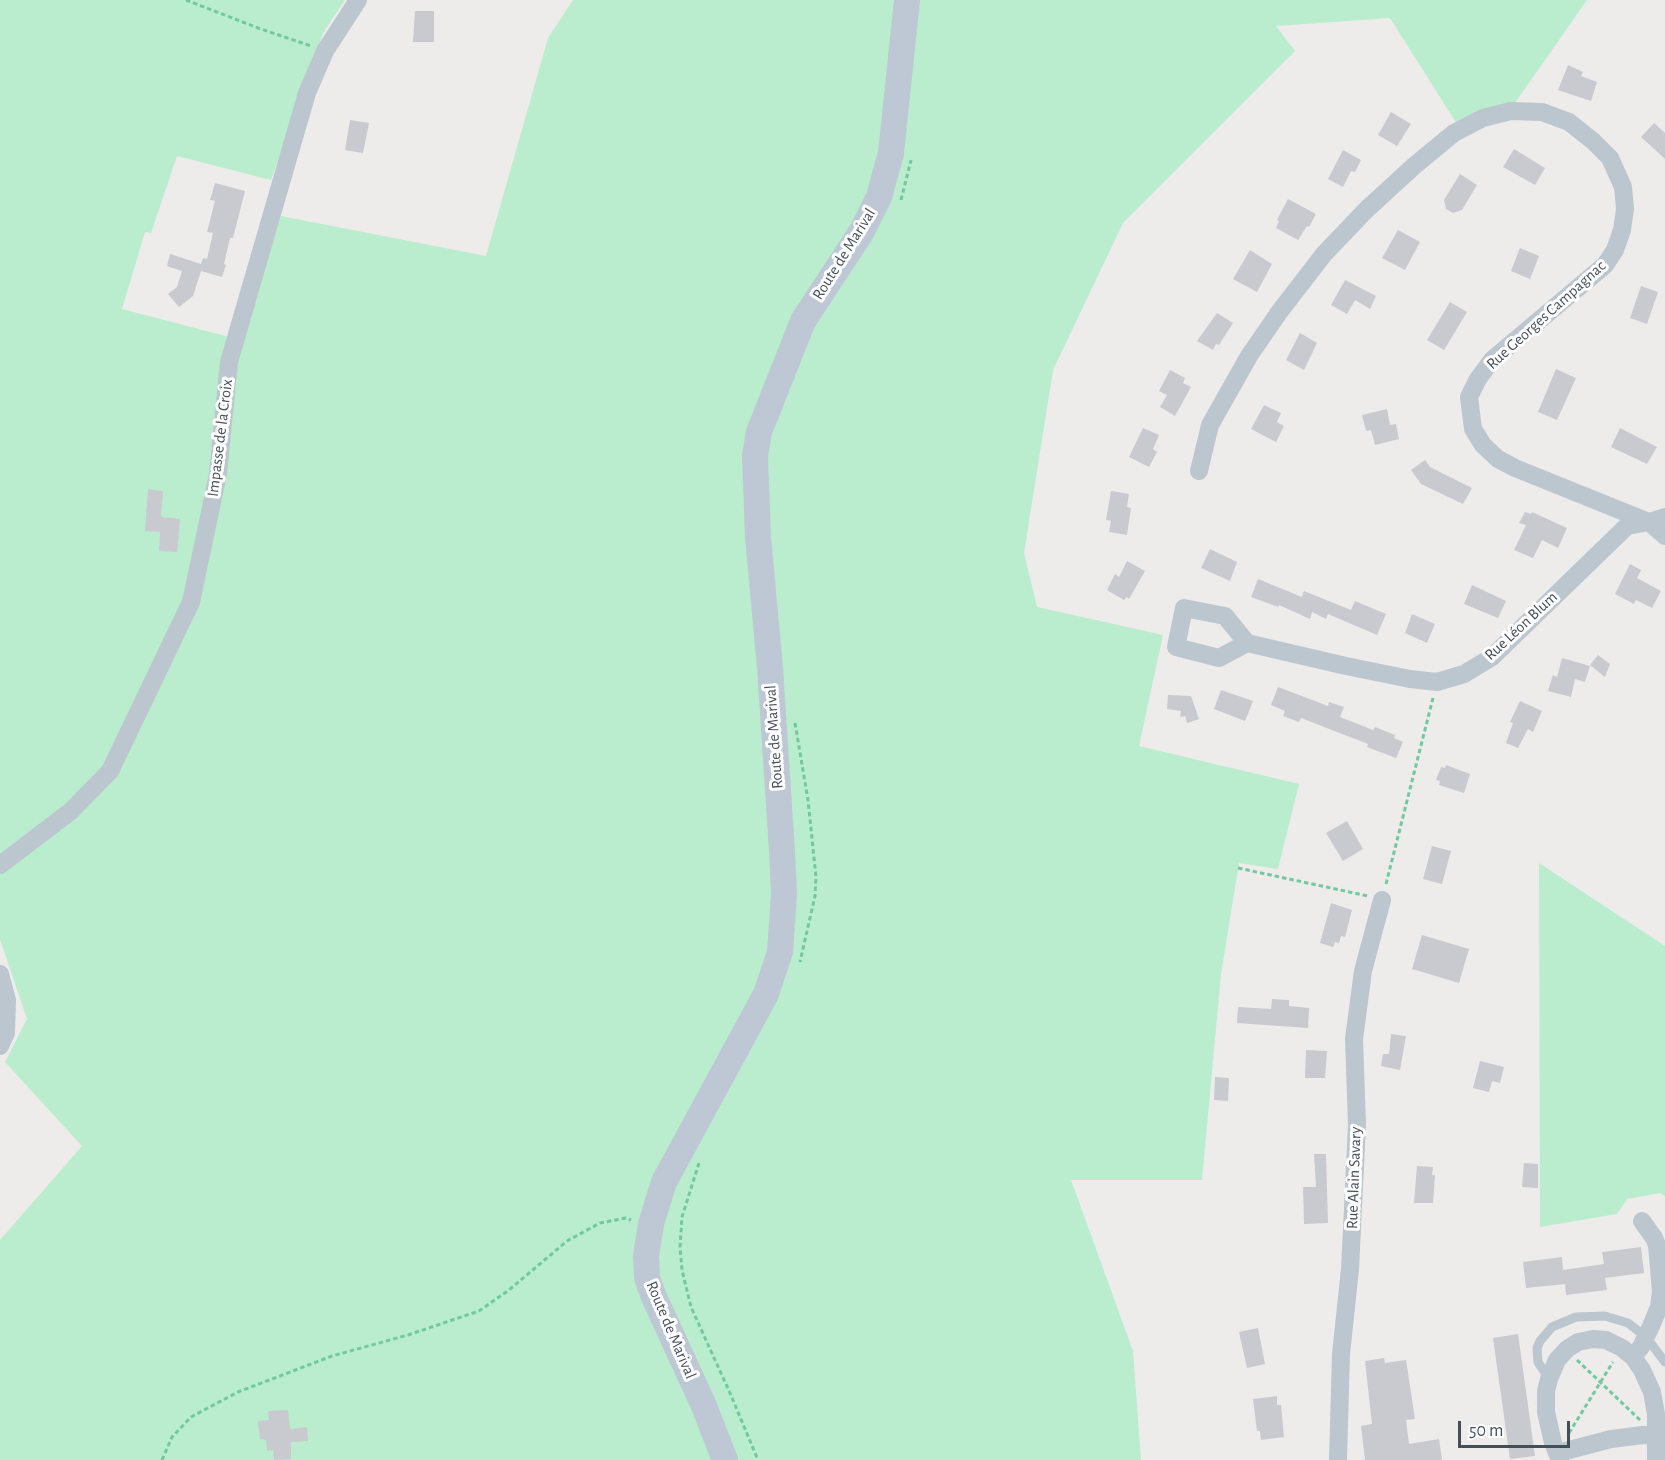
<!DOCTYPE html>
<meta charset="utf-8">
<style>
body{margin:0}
#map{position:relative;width:1665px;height:1460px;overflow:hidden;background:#eeebeb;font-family:"Alegreya Sans",sans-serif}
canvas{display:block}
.scale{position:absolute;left:1458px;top:1421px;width:112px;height:27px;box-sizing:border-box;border:3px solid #444e58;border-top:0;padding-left:8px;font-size:18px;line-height:21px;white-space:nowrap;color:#444e58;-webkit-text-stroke:4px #fff;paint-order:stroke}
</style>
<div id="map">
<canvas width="1665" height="1460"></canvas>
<div class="scale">50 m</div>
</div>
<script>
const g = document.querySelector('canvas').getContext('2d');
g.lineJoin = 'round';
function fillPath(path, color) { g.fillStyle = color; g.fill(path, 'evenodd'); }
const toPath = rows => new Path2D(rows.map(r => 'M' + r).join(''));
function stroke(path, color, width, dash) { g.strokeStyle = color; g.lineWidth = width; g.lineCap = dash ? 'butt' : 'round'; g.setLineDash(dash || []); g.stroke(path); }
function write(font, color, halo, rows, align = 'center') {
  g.font = font + ' "Alegreya Sans",sans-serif'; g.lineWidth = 6; g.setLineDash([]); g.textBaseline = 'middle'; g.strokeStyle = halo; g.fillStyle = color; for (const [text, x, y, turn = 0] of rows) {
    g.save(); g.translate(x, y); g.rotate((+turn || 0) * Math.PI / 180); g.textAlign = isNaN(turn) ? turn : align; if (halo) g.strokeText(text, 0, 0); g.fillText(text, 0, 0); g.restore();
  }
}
const green = toPath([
 [0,0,345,0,323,33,271,180,177,156,151,233,145,232,122,309,241,340,281,216,486,256,548,38,573,0,1587,0,1515,103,1457,124,1390,18,1276,26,1295,51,1123,223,1053,370,1024,553,1037,607,1163,635,1139,746,1299,784,1278,869,1239,863,1221,974,1202,1180,1071,1180,1133,1351,1141,1460,0,1460,0,1240,82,1146,5,1062,27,1019,0,939],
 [1539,863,1665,946,1665,1196,1660,1193,1627,1199,1617,1214,1540,1227]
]);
const building = toPath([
 [415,11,434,11,434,42,413,42],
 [1568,65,1583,72,1581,76,1597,82,1591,101,1558,90],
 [1391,112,1411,124,1397,146,1378,135],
 [350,120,369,123,363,153,345,150],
 [1654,123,1665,133,1665,159,1641,137],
 [1514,149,1545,168,1535,185,1503,167],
 [1343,150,1361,160,1355,172,1351,171,1343,187,1328,179],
 [1460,174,1477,185,1462,210,1453,213,1446,209,1444,200],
 [215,183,245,191,233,238,230,238,224,264,226,265,222,277,201,271,193,296,179,307,168,294,177,287,182,271,167,266,170,254,201,264,203,258,207,259,213,233,207,232,215,201,210,200],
 [1288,199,1316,214,1309,227,1307,226,1298,240,1276,228,1279,221,1277,220],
 [1398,230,1420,242,1405,270,1382,258],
 [1520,248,1539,256,1530,279,1511,271],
 [1250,250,1272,264,1257,292,1233,279],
 [1345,280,1376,296,1370,309,1355,300,1347,314,1331,305],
 [1641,286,1658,292,1647,324,1630,318],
 [1450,302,1467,312,1444,350,1427,340],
 [1217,313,1233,323,1219,345,1216,344,1213,350,1197,341],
 [1300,333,1317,343,1304,370,1286,360],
 [1556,369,1576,378,1557,420,1538,412],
 [1170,370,1185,378,1183,383,1191,387,1175,416,1160,407,1167,395,1159,391],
 [1264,405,1281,413,1277,422,1284,426,1276,442,1251,429],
 [1387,409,1390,425,1396,424,1399,439,1375,445,1371,430,1366,431,1362,415],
 [1143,428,1159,435,1153,449,1157,452,1149,467,1129,457],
 [1620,428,1657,447,1647,464,1611,447],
 [1425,460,1430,467,1472,488,1463,504,1421,484,1411,470],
 [148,489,163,491,161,517,180,519,177,552,159,551,160,532,145,531],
 [1111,491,1129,494,1127,507,1131,508,1127,535,1109,532,1111,521,1106,520],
 [1525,512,1531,514,1532,512,1567,528,1558,548,1542,540,1533,558,1514,550,1526,525,1519,523],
 [1210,549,1237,562,1230,581,1201,568],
 [1127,561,1145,571,1129,599,1127,597,1124,600,1107,590,1115,574,1119,577],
 [1630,564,1641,570,1637,578,1661,591,1652,608,1636,600,1634,604,1615,594],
 [1258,579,1302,597,1304,591,1351,610,1355,601,1386,614,1377,635,1328,614,1326,619,1312,612,1310,619,1279,605,1278,607,1251,597],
 [1472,585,1506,601,1498,618,1464,604],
 [1412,614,1435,624,1427,643,1405,633],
 [1598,655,1610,664,1605,677,1590,665],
 [1562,658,1590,666,1585,682,1575,679,1571,697,1548,691,1553,675,1557,677],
 [1278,687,1328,706,1329,702,1344,707,1340,717,1373,730,1375,727,1395,735,1394,738,1403,742,1396,758,1367,747,1368,744,1301,718,1299,722,1283,716,1285,711,1271,705],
 [1221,690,1253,701,1245,721,1214,709],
 [1168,695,1191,696,1199,719,1187,723,1185,716,1180,717,1181,711,1167,709],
 [1520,701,1542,711,1533,732,1528,729,1518,748,1506,743,1513,723,1510,722],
 [1446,765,1470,774,1464,793,1439,785,1440,781,1436,780,1441,767,1445,768],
 [1347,821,1363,849,1343,861,1326,833],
 [1432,846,1451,851,1442,884,1423,879],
 [1331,903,1352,910,1345,937,1341,936,1339,943,1335,942,1333,947,1320,943],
 [1422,935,1469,949,1459,983,1412,969],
 [1272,999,1289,1000,1289,1006,1309,1008,1308,1028,1237,1023,1238,1007,1271,1009],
 [1391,1034,1406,1036,1400,1070,1381,1066,1383,1054,1389,1054],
 [1306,1050,1327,1051,1325,1078,1305,1078],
 [1480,1061,1504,1067,1500,1083,1492,1081,1489,1092,1473,1088],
 [1215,1077,1229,1078,1228,1101,1214,1100],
 [1314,1154,1326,1154,1328,1223,1304,1224,1303,1187,1316,1187],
 [1524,1163,1538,1164,1538,1188,1522,1187],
 [1417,1166,1433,1167,1432,1175,1435,1175,1433,1203,1414,1203],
 [1641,1247,1644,1273,1605,1278,1607,1290,1566,1295,1565,1284,1526,1288,1523,1262,1562,1257,1563,1270,1604,1264,1602,1252],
 [1258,1328,1265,1364,1247,1368,1239,1332],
 [1518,1334,1535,1456,1510,1459,1493,1338],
 [1384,1358,1385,1363,1406,1360,1415,1419,1406,1420,1409,1444,1439,1439,1442,1460,1365,1460,1361,1426,1372,1424,1365,1361],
 [1277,1396,1277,1405,1281,1405,1284,1437,1261,1440,1260,1431,1257,1431,1253,1399],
 [288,1410,290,1429,307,1427,308,1441,291,1442,291,1459,274,1460,273,1450,267,1451,266,1440,260,1439,258,1421,269,1420,268,1411]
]);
const path = toPath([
 [186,0,258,28,311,46],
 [901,200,911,160],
 [795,723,808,800,816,877,815,896,800,962],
 [1238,868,1368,896],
 [1386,884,1433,698],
 [699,1163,682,1217,680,1247,682,1270,691,1307,730,1393,758,1460],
 [1577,1360,1640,1420],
 [1569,1433,1613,1362],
 [162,1460,172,1437,191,1417,238,1392,332,1356,408,1335,479,1311,509,1290,567,1241,600,1223,626,1218,631,1220]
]);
const lane = toPath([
 [1549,1379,1538,1362,1537,1348,1540,1341,1552,1327,1576,1317,1605,1316,1628,1323,1646,1337,1665,1362]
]);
const street = toPath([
 [1199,471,1210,425,1249,356,1280,311,1324,254,1366,210,1414,166,1454,133,1483,118,1511,111,1542,112,1569,122,1593,141,1610,158,1623,187,1625,209,1622,230,1615,250,1605,265,1492,360,1478,379,1469,397,1473,429,1483,445,1498,459,1515,468,1649,522,1665,517],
 [1247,643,1219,658,1176,647,1184,608,1225,616,1247,643,1346,666,1410,679,1437,682,1464,674,1492,657,1627,526,1649,522,1665,536],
 [0,865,71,811,110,771,191,602,218,474,229,362,307,93,325,51,358,0],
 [0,974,7,1000,6,1033,0,1046],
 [1633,1357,1641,1347,1651,1326,1659,1307,1661,1292,1657,1245,1654,1238,1642,1221],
 [1558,1453,1611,1439,1643,1435,1665,1436],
 [1338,1460,1341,1354,1350,1269,1357,1125,1354,1039,1363,971,1382,900],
 [1560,1460,1553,1443,1546,1412,1546,1391,1549,1379,1557,1360,1567,1349,1578,1342,1593,1339,1606,1340,1622,1348,1633,1357,1642,1370,1652,1392,1656,1414,1656,1460]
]);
const secondary = toPath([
 [725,1460,704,1406,654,1297,647,1278,646,1256,651,1224,664,1182,766,994,780,952,784,894,782,851,770,668,758,537,755,456,759,432,803,321,862,231,879,197,891,153,907,0]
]);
const streetNames = [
 ["Route de Marival",844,254,-58],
 ["Rue Georges Campagnac",1546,315,-42],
 ["Impasse de la Croix",220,438,-83],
 ["Rue Léon Blum",1521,626,-43],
 ["Route de Marival",774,737,-94],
 ["Rue Alain Savary",1354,1178,-88],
 ["Route de Marival",671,1330,67]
];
fillPath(green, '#b9edce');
fillPath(building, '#c8cad0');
stroke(path, '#72c9a0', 3, [4.5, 3]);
stroke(lane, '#bcc6ce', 9);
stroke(street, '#bcc6ce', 18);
stroke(secondary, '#bec8d5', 26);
write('16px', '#444e58', '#fff', streetNames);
</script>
